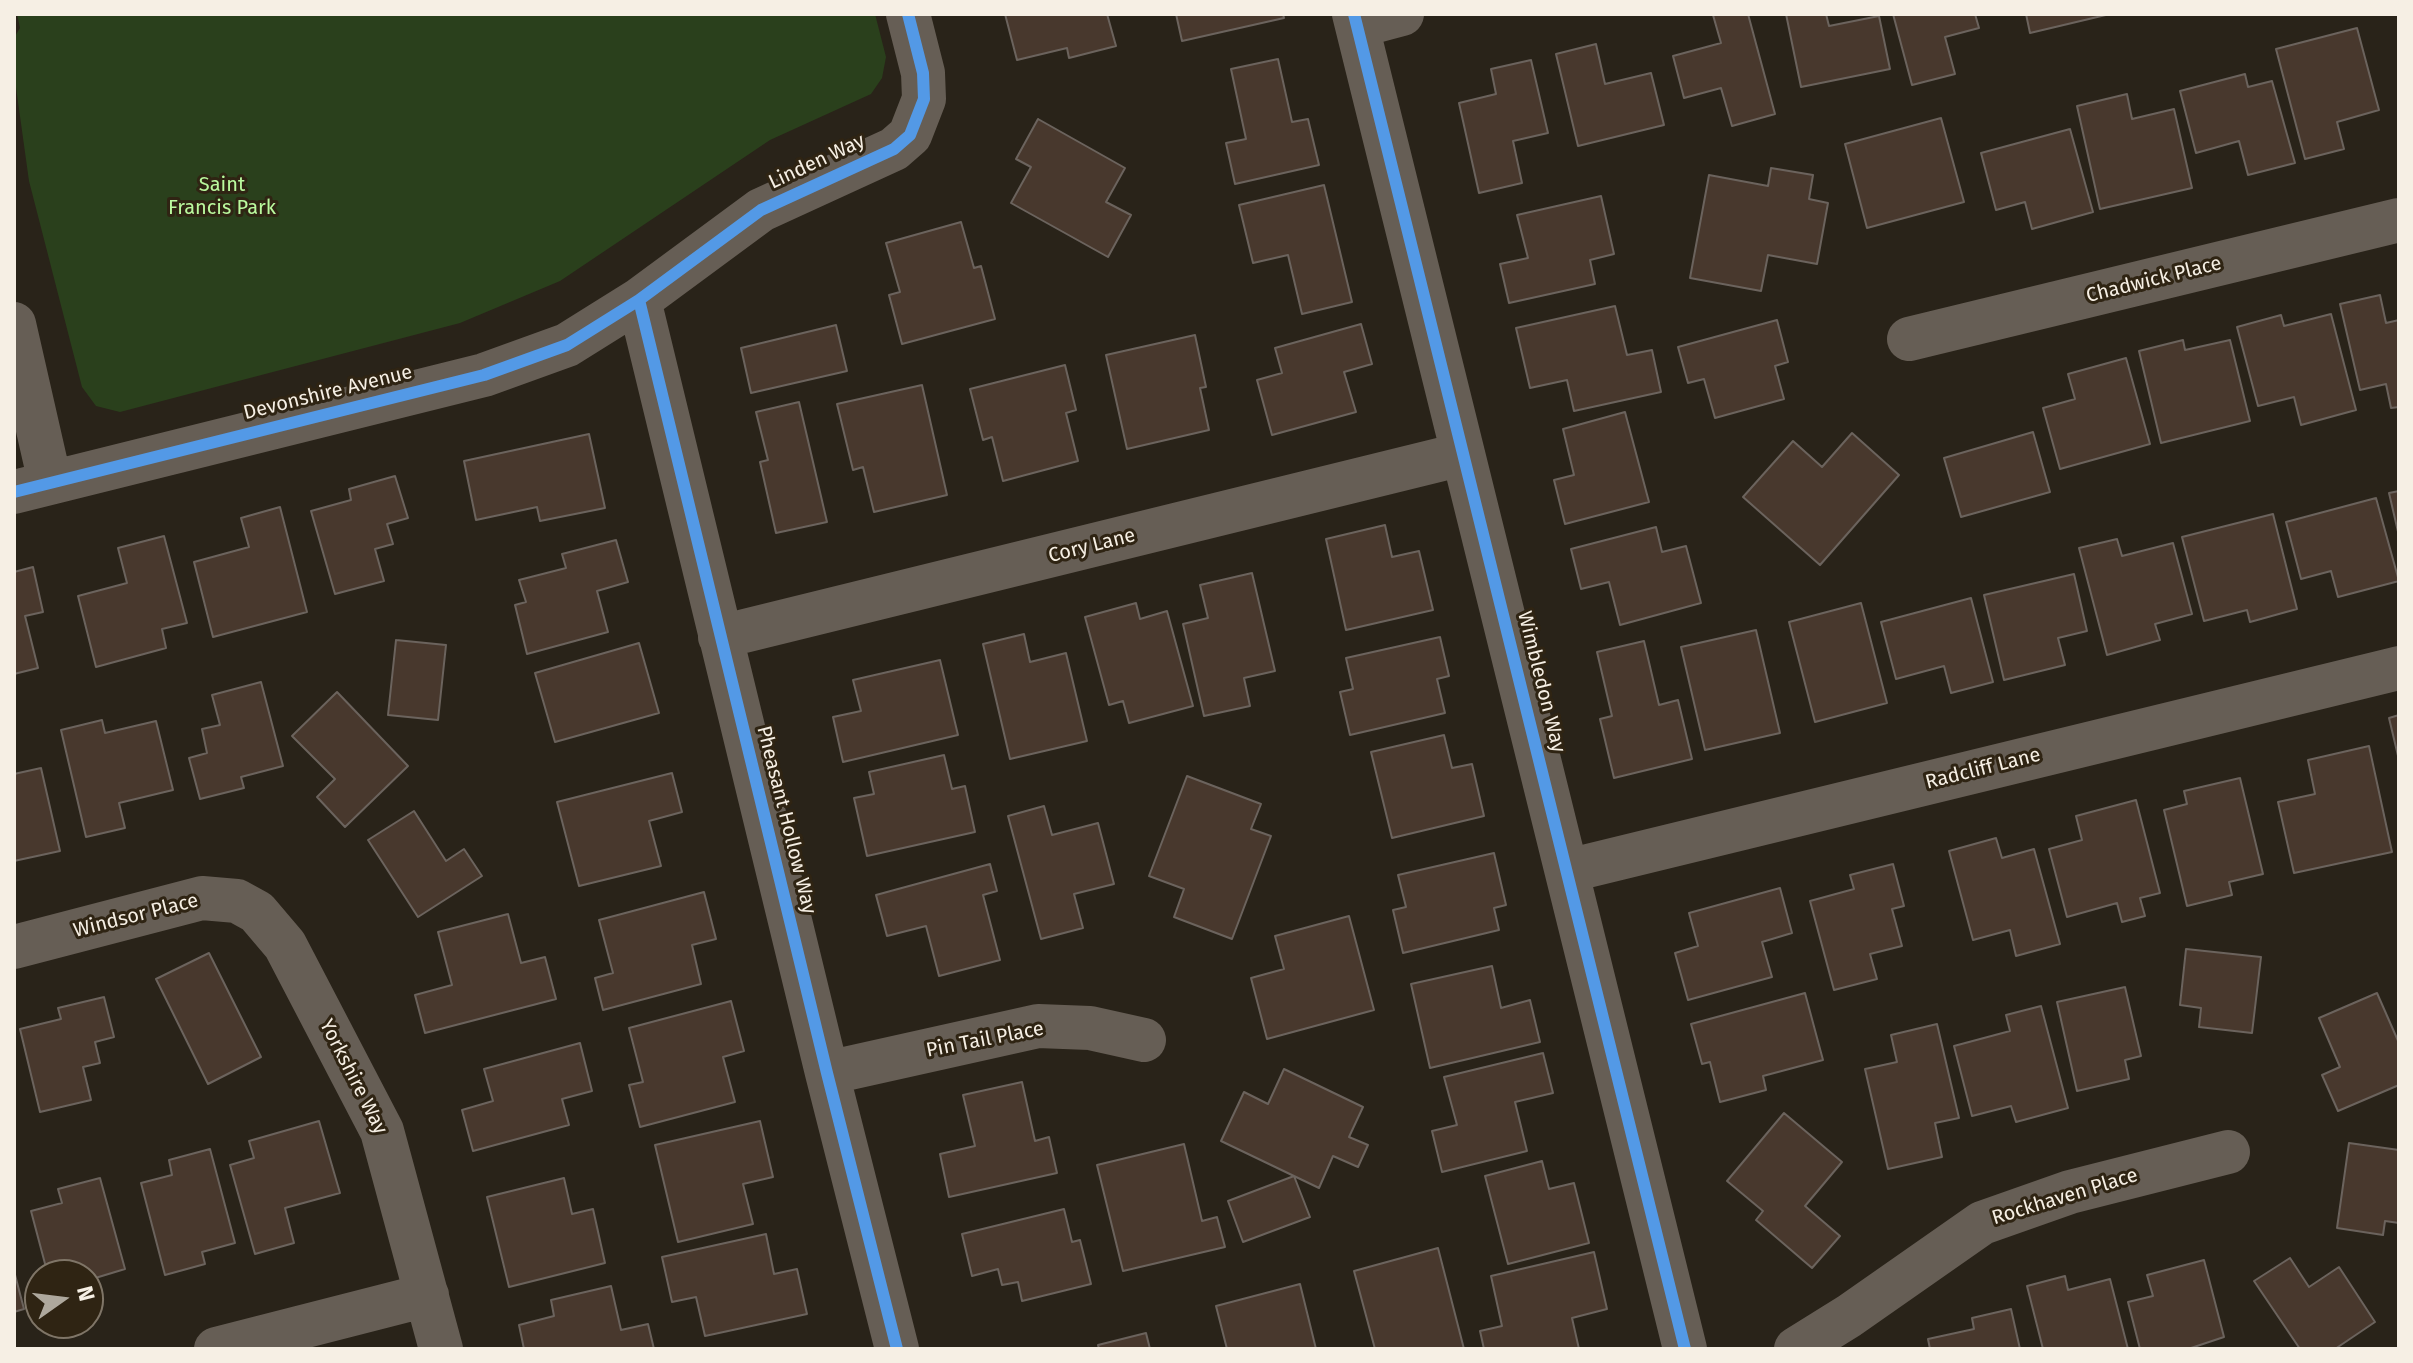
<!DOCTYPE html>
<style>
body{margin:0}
#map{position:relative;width:2413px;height:1363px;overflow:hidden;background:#292319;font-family:"Fira Sans",sans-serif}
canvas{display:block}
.frame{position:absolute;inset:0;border:16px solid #f6efe4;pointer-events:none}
.north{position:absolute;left:24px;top:1259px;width:80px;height:80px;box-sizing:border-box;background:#2f2413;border:2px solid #7f7567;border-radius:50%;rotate:76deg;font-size:22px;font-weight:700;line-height:32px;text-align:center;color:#f6efe4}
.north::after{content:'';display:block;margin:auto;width:28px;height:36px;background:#aea89d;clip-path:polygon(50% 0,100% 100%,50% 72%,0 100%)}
</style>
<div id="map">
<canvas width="2413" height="1363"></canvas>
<div class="frame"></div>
<div class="north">N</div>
</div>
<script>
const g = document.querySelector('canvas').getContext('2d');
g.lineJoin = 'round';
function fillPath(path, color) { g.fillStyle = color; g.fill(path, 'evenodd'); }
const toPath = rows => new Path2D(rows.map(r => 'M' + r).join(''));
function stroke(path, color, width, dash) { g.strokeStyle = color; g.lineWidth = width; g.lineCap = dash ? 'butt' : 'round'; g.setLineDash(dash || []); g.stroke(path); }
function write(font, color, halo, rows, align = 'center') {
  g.font = font + ' "Fira Sans",sans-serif'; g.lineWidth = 6; g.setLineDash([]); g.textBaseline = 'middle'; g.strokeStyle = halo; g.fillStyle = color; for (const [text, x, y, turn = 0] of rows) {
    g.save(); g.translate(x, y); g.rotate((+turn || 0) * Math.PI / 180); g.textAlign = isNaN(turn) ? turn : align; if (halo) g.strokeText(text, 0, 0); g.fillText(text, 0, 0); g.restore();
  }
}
const green = toPath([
 [17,14,875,14,886,57,882,78,871,94,770,140,560,281,460,323,120,412,96,406,82,387,29,181,14,73,14,38,20,28]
]);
const building = toPath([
 [1005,14,1107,14,1116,46,1069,58,1067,48,1017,60,1005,14],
 [1176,14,1283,14,1284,18,1182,41,1176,14],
 [1748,14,1775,114,1732,126,1721,88,1684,98,1673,56,1721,43,1713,15,1748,14],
 [1786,14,1826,14,1829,26,1879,16,1890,69,1801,87,1786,14],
 [1893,14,1975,14,1979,28,1945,37,1955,74,1912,85,1893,14],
 [2026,14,2110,14,2030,33,2026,14],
 [2357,28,2379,110,2337,122,2344,149,2305,159,2276,49,2357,28],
 [1596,44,1605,84,1651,73,1664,125,1578,146,1556,54,1596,44],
 [1278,59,1292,122,1308,119,1319,165,1235,184,1226,143,1246,139,1231,69,1278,59],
 [1531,60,1548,133,1513,141,1522,183,1479,193,1459,103,1496,94,1491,69,1531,60],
 [2245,74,2248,87,2272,81,2295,163,2248,175,2239,141,2196,153,2180,91,2245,74],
 [2127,94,2132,119,2174,109,2192,188,2100,209,2077,106,2127,94],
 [1941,118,1964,202,1867,228,1845,144,1941,118],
 [1038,119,1125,168,1106,202,1131,215,1108,257,1011,203,1031,167,1016,159,1038,119],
 [2070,129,2093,212,2032,229,2025,202,1996,210,1981,153,2070,129],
 [1771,168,1813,175,1809,199,1828,203,1817,264,1768,255,1761,291,1690,278,1709,175,1768,186,1771,168],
 [1324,185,1352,302,1302,314,1288,255,1253,263,1239,205,1324,185],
 [1601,196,1614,254,1590,260,1595,284,1509,303,1500,264,1528,258,1517,215,1601,196],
 [961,222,974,268,981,266,995,319,902,344,889,295,900,292,886,243,961,222],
 [2380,295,2386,323,2399,320,2399,407,2391,408,2386,384,2360,390,2340,304,2380,295],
 [1615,306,1627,355,1652,350,1661,392,1574,411,1567,380,1530,388,1516,328,1615,306],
 [2331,314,2356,410,2301,425,2294,397,2258,406,2237,327,2281,315,2284,326,2331,314],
 [1777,320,1788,362,1775,366,1784,399,1715,418,1704,379,1688,383,1678,347,1777,320],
 [1361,324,1372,364,1344,372,1356,412,1272,435,1257,380,1282,373,1275,348,1361,324],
 [836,325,847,371,751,393,741,348,836,325],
 [1195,335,1206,387,1200,388,1209,430,1127,449,1106,355,1195,335],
 [2183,340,2185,350,2230,340,2250,421,2161,443,2139,351,2183,340],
 [2126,358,2150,444,2060,469,2043,408,2075,399,2068,374,2126,358],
 [1065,365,1076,410,1066,413,1078,461,1003,481,992,437,983,440,970,389,1065,365],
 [922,385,947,495,874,512,863,467,853,470,837,404,922,385],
 [799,402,827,522,776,533,760,462,768,460,756,412,799,402],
 [1625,412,1649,502,1565,524,1554,480,1574,475,1563,429,1625,412],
 [2033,432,2050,492,1961,517,1944,458,2033,432],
 [1852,433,1899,475,1820,565,1743,497,1793,441,1822,467,1852,433],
 [589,434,605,508,540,521,537,507,476,520,464,461,589,434],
 [395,476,408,518,387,524,393,544,375,549,384,581,335,594,311,511,351,500,349,489,395,476],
 [2399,491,2399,536,2389,493,2399,491],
 [2376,498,2399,581,2338,597,2331,571,2301,579,2286,522,2376,498],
 [280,507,307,612,213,637,194,562,249,547,241,518,280,507],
 [2273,514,2297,609,2250,622,2247,610,2204,621,2182,537,2273,514],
 [1385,525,1392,557,1419,551,1433,610,1346,630,1326,539,1385,525],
 [1656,527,1662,552,1686,546,1701,603,1620,625,1609,582,1581,589,1571,549,1656,527],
 [164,536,187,623,162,629,166,648,96,667,78,596,127,583,118,548,164,536],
 [2117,539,2122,556,2173,543,2192,614,2155,624,2160,640,2107,655,2079,548,2117,539],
 [616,540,628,582,597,591,608,632,527,654,515,605,526,602,519,580,566,568,562,554,616,540],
 [33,567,43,612,25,616,38,668,14,674,14,572,33,567],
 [1252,573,1275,671,1244,678,1250,706,1204,716,1183,624,1208,618,1200,585,1252,573],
 [2074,574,2087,631,2058,638,2065,665,2004,680,1984,595,2074,574],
 [1971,598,1993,682,1951,693,1944,666,1896,679,1881,622,1971,598],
 [1136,603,1140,619,1167,611,1193,706,1129,723,1123,701,1109,705,1085,617,1136,603],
 [1861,603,1887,703,1815,722,1789,622,1861,603],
 [1756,630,1780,733,1705,750,1681,647,1756,630],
 [1024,634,1030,662,1066,653,1087,741,1010,759,983,644,1024,634],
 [1440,637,1449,676,1437,679,1445,713,1350,735,1340,692,1353,689,1346,658,1440,637],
 [396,640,446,645,438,720,388,715,396,640],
 [1644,641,1659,705,1678,700,1692,759,1614,778,1600,719,1612,716,1597,652,1644,641],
 [639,643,659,713,555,742,535,673,639,643],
 [940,660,958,735,843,762,833,717,861,711,853,680,940,660],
 [261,682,283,766,241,777,244,788,200,799,189,758,207,753,202,729,220,725,212,695,261,682],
 [337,692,408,766,345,827,317,797,335,779,292,736,337,692],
 [2399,715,2399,760,2389,718,2399,715],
 [102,720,105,733,156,721,173,790,119,803,125,828,86,837,61,730,102,720],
 [1444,735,1452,768,1472,764,1484,816,1392,838,1371,752,1444,735],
 [2369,746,2392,852,2294,873,2278,802,2315,794,2308,760,2369,746],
 [944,755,952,789,965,786,975,832,867,856,854,798,874,794,869,772,944,755],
 [41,768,60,851,14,861,14,774,41,768],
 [672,773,682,812,649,821,661,866,579,886,557,802,672,773],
 [1187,776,1261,804,1251,829,1271,836,1232,939,1174,917,1184,889,1149,876,1187,776],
 [2240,778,2263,874,2229,882,2232,895,2187,906,2164,810,2187,804,2184,791,2240,778],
 [2136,800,2160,893,2140,898,2145,916,2122,922,2117,903,2067,917,2049,849,2082,840,2076,816,2136,800],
 [1044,806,1052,835,1098,823,1114,884,1074,894,1083,928,1041,939,1008,816,1044,806],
 [414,811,446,861,464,849,482,876,418,917,368,840,414,811],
 [1996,838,2002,858,2034,849,2060,944,2016,956,2010,930,1973,940,1949,851,1996,838],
 [1494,853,1506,905,1494,908,1499,930,1403,953,1393,910,1406,907,1398,875,1494,853],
 [990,864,997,891,983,895,1000,960,939,976,926,926,887,936,876,895,990,864],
 [1893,864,1904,906,1892,909,1902,946,1870,954,1877,979,1834,990,1810,901,1854,889,1850,875,1893,864],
 [1780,888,1792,933,1762,942,1772,977,1688,1000,1675,953,1698,946,1689,913,1780,888],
 [704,892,716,939,692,945,701,984,603,1010,595,978,613,973,599,920,704,892],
 [508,914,521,963,545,957,556,999,425,1033,415,995,452,985,438,932,508,914],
 [1349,916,1374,1010,1267,1039,1251,978,1284,969,1275,936,1349,916],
 [2186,949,2261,957,2252,1033,2199,1027,2201,1008,2180,1005,2186,949],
 [209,953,261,1057,208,1084,156,979,209,953],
 [1492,966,1501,1008,1530,1000,1540,1042,1430,1068,1411,984,1492,966],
 [2125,987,2141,1056,2125,1060,2129,1079,2077,1091,2057,1002,2125,987],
 [1805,993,1823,1060,1763,1076,1766,1090,1720,1102,1710,1062,1702,1064,1691,1024,1805,993],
 [2377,993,2399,1043,2399,1085,2338,1111,2322,1075,2340,1067,2319,1018,2377,993],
 [104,997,114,1037,95,1042,100,1063,83,1067,91,1100,40,1112,20,1029,61,1019,58,1008,104,997],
 [731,1001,744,1051,723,1057,735,1102,640,1127,629,1085,643,1082,629,1028,731,1001],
 [2041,1006,2068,1108,2016,1122,2011,1106,1972,1116,1954,1046,2010,1031,2006,1015,2041,1006],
 [1937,1024,1959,1118,1935,1123,1942,1157,1888,1169,1865,1069,1897,1062,1891,1035,1937,1024],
 [580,1043,592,1091,562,1099,569,1125,473,1151,462,1110,493,1101,484,1069,580,1043],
 [1543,1053,1553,1093,1515,1102,1527,1151,1442,1172,1432,1131,1457,1125,1444,1077,1543,1053],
 [1284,1069,1363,1107,1349,1137,1368,1145,1358,1167,1333,1156,1319,1188,1221,1141,1244,1092,1268,1104,1284,1069],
 [1022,1082,1035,1141,1049,1137,1057,1173,949,1197,940,1154,975,1146,963,1095,1022,1082],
 [1784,1113,1842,1162,1805,1206,1840,1236,1812,1268,1756,1220,1763,1211,1727,1181,1784,1113],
 [319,1121,340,1193,285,1208,294,1243,255,1254,230,1165,254,1158,249,1141,319,1121],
 [760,1121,773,1177,743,1184,753,1224,678,1242,655,1145,760,1121],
 [2349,1143,2399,1150,2399,1223,2385,1221,2383,1235,2337,1228,2349,1143],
 [1184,1144,1202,1221,1217,1217,1225,1247,1123,1271,1097,1165,1184,1144],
 [210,1149,235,1243,202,1252,205,1264,165,1275,141,1183,172,1175,169,1160,210,1149],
 [1542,1161,1549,1189,1574,1183,1589,1243,1508,1264,1485,1176,1542,1161],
 [1294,1176,1310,1217,1243,1242,1228,1201,1294,1176],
 [100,1178,125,1269,92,1279,95,1293,88,1295,88,1275,48,1275,31,1211,62,1203,58,1189,100,1178],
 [564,1178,572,1214,593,1209,605,1263,509,1287,487,1197,564,1178],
 [1064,1209,1072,1242,1080,1240,1091,1284,1022,1301,1018,1282,1002,1285,998,1269,972,1276,962,1234,1064,1209],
 [766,1234,774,1274,797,1269,807,1314,705,1336,696,1297,672,1302,662,1257,766,1234],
 [1438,1248,1464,1349,1375,1349,1354,1271,1438,1248],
 [1594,1252,1607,1309,1572,1318,1579,1349,1484,1349,1480,1331,1502,1326,1491,1276,1594,1252],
 [2290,1258,2309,1287,2339,1267,2375,1322,2335,1349,2300,1349,2254,1281,2290,1258],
 [2204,1260,2224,1337,2188,1349,2140,1349,2128,1302,2153,1296,2147,1275,2204,1260],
 [14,1271,24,1309,14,1312,14,1271],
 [2065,1276,2068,1290,2110,1279,2128,1349,2043,1349,2027,1286,2065,1276],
 [1300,1284,1316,1349,1227,1349,1216,1306,1300,1284],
 [611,1286,621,1330,648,1324,654,1349,524,1349,519,1325,554,1316,551,1300,611,1286],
 [2011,1309,2020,1349,1930,1349,1928,1339,1974,1329,1972,1318,2011,1309],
 [1146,1333,1150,1349,1099,1349,1098,1345,1146,1333]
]);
const minor = toPath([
 [1354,14,1685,1349],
 [1357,26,1402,14],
 [639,300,827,1073,897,1349],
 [14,324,50,482],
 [1909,339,2399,220],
 [14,492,484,375,567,345,639,300,761,210,894,149,910,135,924,99,923,73,908,14],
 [720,637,1463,454],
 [1567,871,2399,668],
 [14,947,202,898,237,901,257,912,285,945,382,1131,441,1349],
 [827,1073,1038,1026,1090,1028,1144,1040],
 [216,1349,427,1295],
 [1796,1349,1849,1316,1982,1223,2070,1192,2228,1152]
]);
const cycleway = toPath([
 [1354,14,1685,1349],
 [639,300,827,1073,897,1349],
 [14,492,484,375,567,345,639,300,761,210,894,149,910,135,924,99,923,73,908,14]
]);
const streetNames = [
 ["Linden Way",817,162,-25],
 ["Chadwick Place",2154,280,-14],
 ["Devonshire Avenue",328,393,-14],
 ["Cory Lane",1092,546,-14],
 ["Wimbledon Way",1541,682,76],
 ["Radcliff Lane",1983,769,-14],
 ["Pheasant Hollow Way",786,820,76],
 ["Windsor Place",136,916,-14],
 ["Pin Tail Place",985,1040,-11],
 ["Yorkshire Way",353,1077,63],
 ["Rockhaven Place",2065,1197,-17]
];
const parkNames = [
 ["Saint",222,185],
 ["Francis Park",222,208]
];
fillPath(green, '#2a401c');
fillPath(building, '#48382d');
stroke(building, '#6b635d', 2);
stroke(minor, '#665e55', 44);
stroke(cycleway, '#5399e6', 12);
write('20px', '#f6efe4', '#2f2413', streetNames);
write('20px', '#baf99e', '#2f2413', parkNames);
</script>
